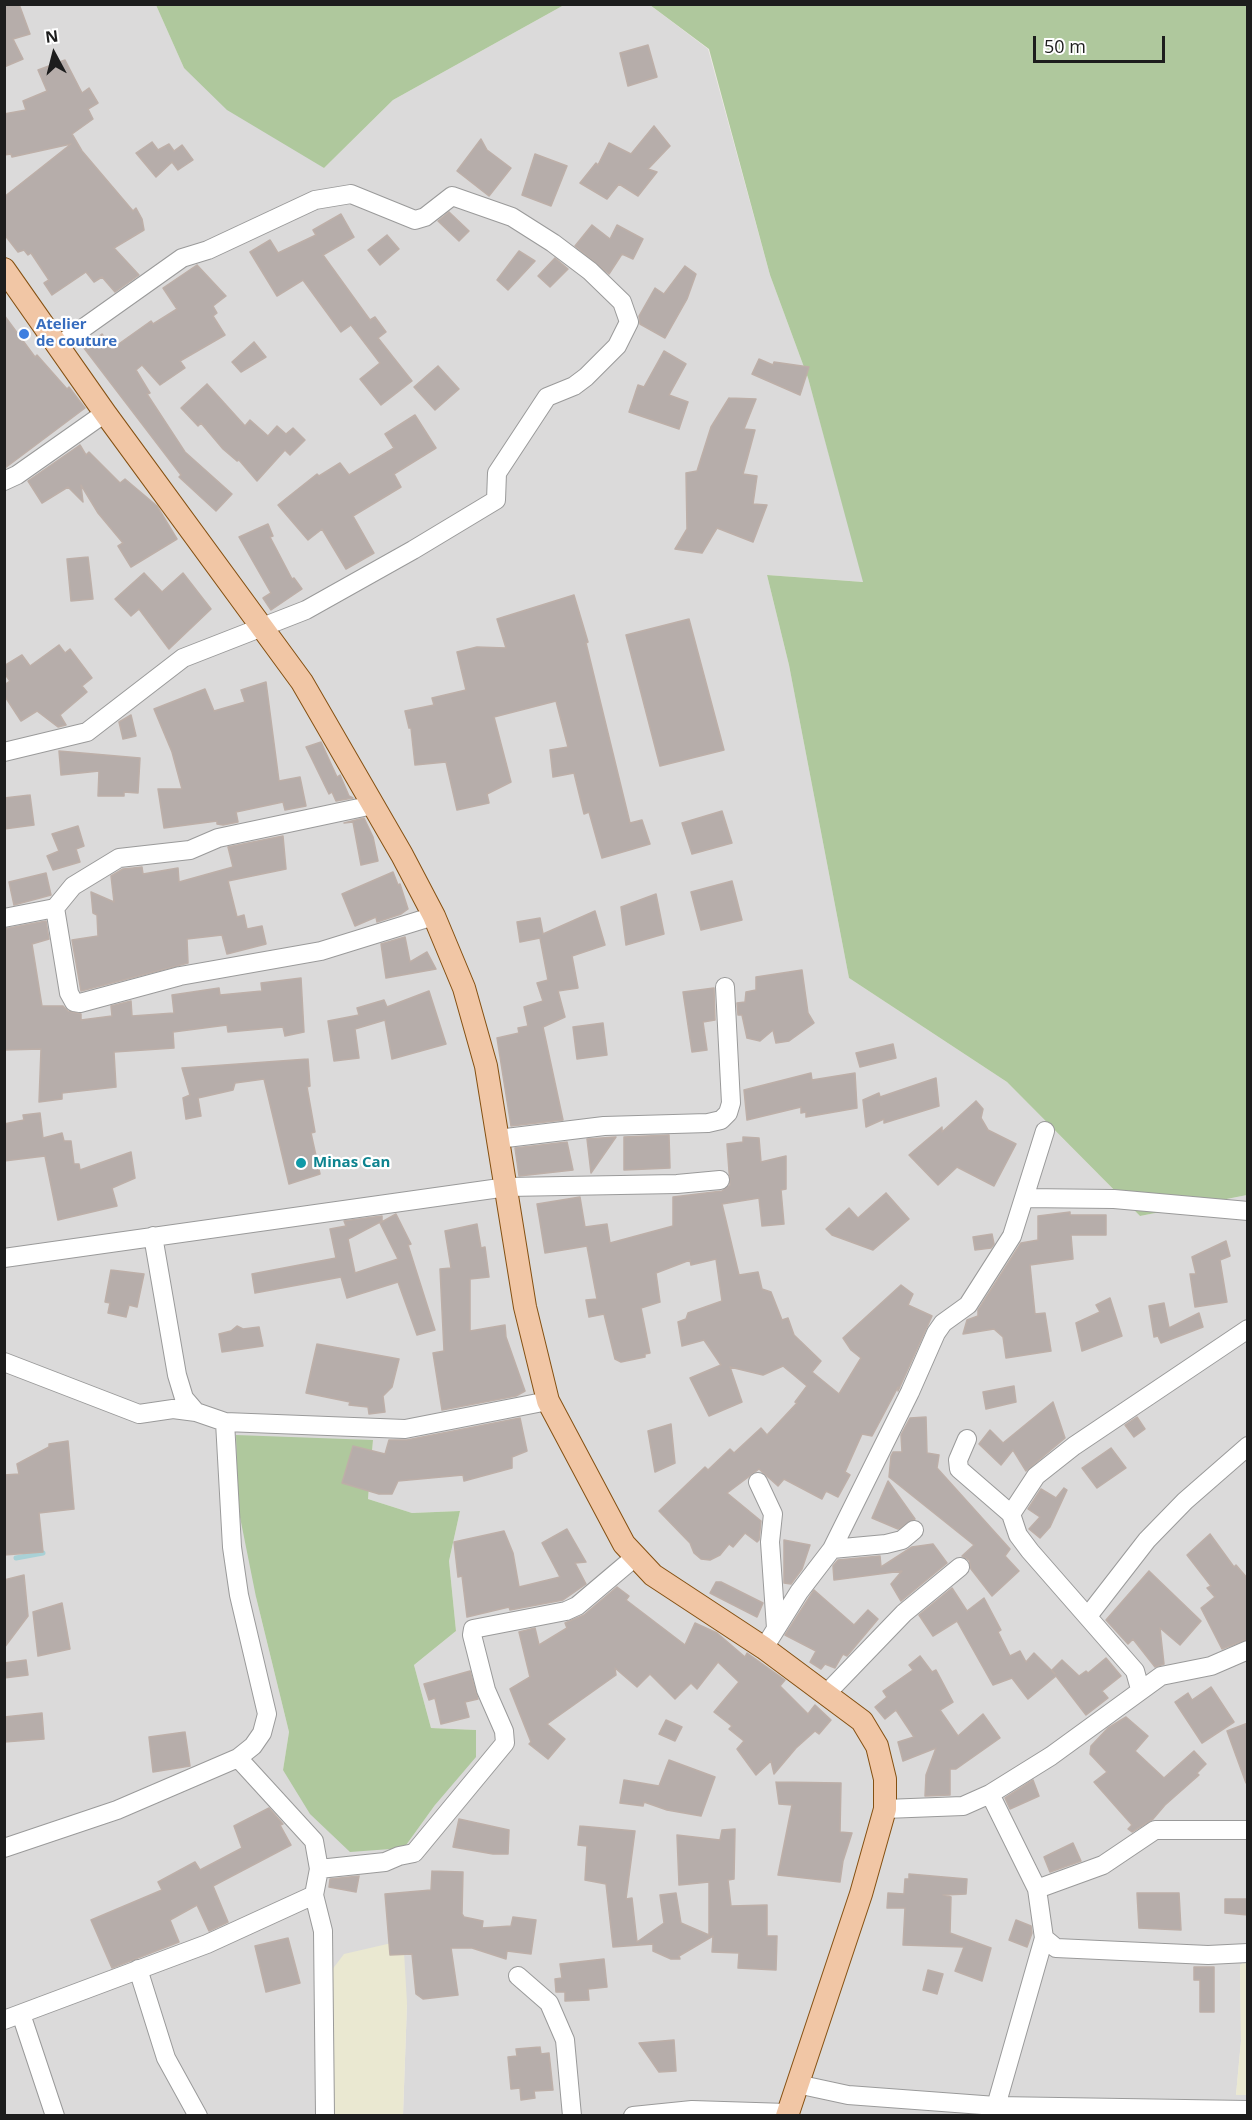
<!DOCTYPE html>
<style>
body{margin:0}
#map{position:relative;width:1252px;height:2120px;overflow:hidden;background:#ede9e4;font-family:"Open Sans",sans-serif}
canvas{display:block}
.frame{position:absolute;inset:0;border:6px solid #1d1d1d;pointer-events:none}
.north{position:absolute;left:24px;top:24px;width:60px;height:60px;-webkit-text-stroke:4px #fff;paint-order:stroke;rotate:353deg;font-size:16px;font-weight:700;line-height:24px;text-align:center;color:#1d1d1d}
.north::after{content:'';display:block;margin:auto;width:21px;height:27px;background:#1d1d1d;clip-path:polygon(50% 0,100% 100%,50% 72%,0 100%)}
.scale{position:absolute;left:1033px;top:36px;width:132px;height:27px;box-sizing:border-box;border:3px solid #1d1d1d;border-top:0;padding-left:8px;font-size:18px;line-height:21px;white-space:nowrap;color:#1d1d1d;-webkit-text-stroke:4px #fff;paint-order:stroke}
</style>
<div id="map">
<canvas width="1252" height="2120"></canvas>
<div class="frame"></div>
<div class="north">N</div>
<div class="scale">50 m</div>
</div>
<script>
const g = document.querySelector('canvas').getContext('2d');
g.lineJoin = 'round';
function fillPath(path, color) { g.fillStyle = color; g.fill(path, 'evenodd'); }
const toPath = rows => new Path2D(rows.map(r => 'M' + r).join(''));
function stroke(path, color, width, dash) { g.strokeStyle = color; g.lineWidth = width; g.lineCap = dash ? 'butt' : 'round'; g.setLineDash(dash || []); g.stroke(path); }
function write(font, color, halo, rows, align = 'center') {
  g.font = font + ' "Open Sans",sans-serif'; g.lineWidth = 4.5; g.setLineDash([]); g.textBaseline = 'middle'; g.strokeStyle = halo; g.fillStyle = color; for (const [text, x, y, turn = 0] of rows) {
    g.save(); g.translate(x, y); g.rotate((+turn || 0) * Math.PI / 180); g.textAlign = isNaN(turn) ? turn : align; if (halo) g.strokeText(text, 0, 0); g.fillText(text, 0, 0); g.restore();
  }
}
const residential = toPath([
 [5,5,156,5,184,68,324,168,393,100,564,5,650,5,708,49,770,275,808,378,864,582,767,575,789,665,849,978,1007,1082,1140,1216,1247,1195,1248,1959,1240,1965,1241,2041,1236,2095,1247,2095,1247,2115,403,2115,407,2003,323,2115,5,2116],
 [373,1441,368,1499,412,1513,460,1511,449,1561,456,1631,414,1665,431,1728,475,1730,435,1805,404,1848,283,1770,289,1732,256,1597]
]);
const farmland = toPath([
 [403,1935,407,2003,403,2115,323,2116,328,1975,344,1954,396,1942],
 [1247,1959,1247,2095,1236,2095,1241,2041,1240,1965]
]);
const forest = toPath([
 [156,5,564,5,393,100,324,168,227,110,184,68],
 [650,5,1247,5,1247,1195,1140,1216,1007,1082,849,978,789,665,767,575,863,582,808,378,770,275,709,49],
 [236,1435,373,1440,368,1499,412,1513,460,1511,449,1561,456,1631,414,1665,431,1728,476,1730,476,1757,435,1805,404,1848,350,1852,310,1814,283,1770,289,1732,256,1597,238,1507]
]);
const stream = toPath([
 [16,1558,43,1553]
]);
const building = toPath([
 [4,4,19,4,30,34,13,39,23,59,4,67,4,4],
 [648,45,657,77,628,86,620,53,648,45],
 [65,60,82,93,89,88,98,103,88,109,93,119,72,134,82,151,133,211,136,208,142,219,144,230,114,248,139,275,115,292,102,277,94,282,86,272,52,295,44,283,49,280,31,253,28,255,24,250,18,252,4,234,4,197,71,144,12,157,11,154,4,155,4,114,26,110,23,101,47,91,38,70,65,60],
 [654,126,670,146,648,169,657,172,638,196,619,184,607,199,580,183,596,163,598,165,609,143,631,154,654,126],
 [481,139,487,150,511,168,489,196,457,171,481,139],
 [152,142,158,150,169,144,174,151,182,145,193,160,178,170,172,162,156,177,136,153,152,142],
 [535,154,567,166,551,206,522,195,535,154],
 [449,212,469,231,459,241,438,221,449,212],
 [341,214,354,237,323,255,370,320,375,317,386,332,378,338,412,381,381,405,360,379,380,363,351,325,341,332,303,280,277,296,250,252,270,240,278,253,316,235,313,230,341,214],
 [592,225,610,239,617,225,643,239,633,259,622,254,609,274,575,246,592,225],
 [387,235,399,249,380,265,368,250,387,235],
 [519,251,535,261,508,290,497,280,519,251],
 [555,258,568,269,550,287,538,276,555,258],
 [197,265,226,296,213,306,217,313,213,316,225,335,180,361,185,368,160,385,142,365,136,370,150,393,147,394,185,452,232,494,216,511,179,477,181,475,84,348,102,334,113,348,151,321,153,324,177,309,163,288,197,265],
 [685,266,696,274,687,299,665,338,640,324,639,316,655,288,664,294,685,266],
 [4,315,35,357,37,355,67,389,69,387,85,408,5,468,4,315],
 [254,342,266,357,241,372,232,362,254,342],
 [664,351,686,364,669,395,688,402,679,429,629,412,638,385,644,387,664,351],
 [759,359,773,365,774,362,809,367,800,395,752,374,759,359],
 [438,366,459,389,435,410,414,387,438,366],
 [207,384,245,426,250,420,268,436,277,426,286,434,293,428,305,440,290,455,285,450,257,481,239,460,237,461,223,449,201,423,198,426,181,408,207,384],
 [729,398,756,399,744,429,755,430,743,474,757,476,753,504,767,505,753,542,717,528,702,553,675,549,687,529,686,473,697,471,711,427,729,398],
 [415,415,436,448,394,474,401,487,353,516,374,553,346,569,322,529,308,540,278,505,317,474,319,476,340,463,349,475,394,448,385,434,415,415],
 [80,445,86,455,89,452,120,483,125,479,157,506,177,539,131,567,118,546,123,543,98,513,81,485,83,502,68,487,42,503,28,481,80,445],
 [268,524,273,536,270,537,292,579,294,578,302,589,271,610,263,598,271,593,239,537,268,524],
 [88,557,93,599,71,601,67,559,88,557],
 [144,573,162,592,183,573,211,609,169,649,139,609,131,616,115,599,144,573],
 [574,595,588,642,586,643,630,823,642,820,650,844,602,858,589,812,584,814,574,773,553,777,550,750,568,747,556,701,494,717,511,782,487,794,489,803,457,810,446,762,415,765,411,728,409,728,405,711,434,705,432,698,466,690,457,652,477,647,506,648,497,619,574,595],
 [689,619,724,750,660,766,626,635,689,619],
 [59,645,65,653,70,649,92,678,82,686,87,692,60,715,66,725,58,727,37,711,21,721,4,695,4,685,10,681,4,673,4,666,22,655,30,666,59,645],
 [266,682,279,781,300,777,306,806,285,810,283,802,236,812,238,822,223,825,217,824,217,821,164,828,158,789,182,789,172,752,154,709,205,689,214,711,245,702,241,690,266,682],
 [131,715,136,736,123,739,119,722,131,715],
 [321,742,337,777,340,775,349,796,353,798,336,801,332,792,329,794,306,747,321,742],
 [59,751,140,758,138,793,124,792,124,796,98,796,99,771,61,775,59,751],
 [30,795,34,825,4,829,4,798,30,795],
 [722,811,732,843,692,854,682,823,722,811],
 [364,818,373,837,378,861,361,865,353,822,344,823,364,818],
 [78,826,84,846,76,849,80,862,53,870,47,856,59,851,52,834,78,826],
 [283,836,286,869,228,881,237,917,244,915,247,929,262,926,266,944,227,954,222,935,187,939,188,963,81,991,72,940,98,936,97,915,93,913,91,892,114,902,111,876,123,869,133,868,142,867,143,874,178,868,179,882,233,867,228,847,283,836],
 [393,872,398,885,400,884,408,909,401,914,377,922,376,917,355,926,342,894,393,872],
 [46,873,51,895,14,905,9,882,46,873],
 [732,881,742,920,701,930,691,892,732,881],
 [656,894,664,934,626,945,621,907,656,894],
 [595,911,605,945,572,956,578,988,558,991,565,1017,543,1027,563,1120,511,1126,497,1038,519,1033,518,1028,528,1026,524,1007,543,1001,537,983,548,980,540,938,520,942,517,922,540,918,543,934,595,911],
 [46,921,49,939,32,944,42,1006,63,1006,68,1011,81,1014,81,1020,112,1016,111,1006,131,1001,132,1016,174,1013,172,995,219,988,220,995,262,991,261,983,301,978,304,1032,285,1036,283,1027,228,1032,227,1025,173,1032,174,1048,114,1052,116,1087,62,1093,62,1099,39,1102,41,1049,4,1050,4,929,46,921],
 [405,937,410,962,427,952,436,969,386,978,381,944,405,937],
 [802,970,808,1013,814,1023,789,1041,776,1043,773,1030,760,1041,747,1038,742,1015,738,1015,737,1003,745,1002,746,992,756,990,756,977,802,970],
 [714,988,715,1020,703,1022,707,1050,692,1052,683,992,714,988],
 [429,991,446,1044,392,1059,385,1020,355,1029,359,1058,334,1061,328,1021,359,1015,357,1008,384,1000,387,1007,429,991],
 [603,1023,607,1055,577,1059,573,1027,603,1023],
 [893,1044,896,1058,860,1067,856,1053,893,1044],
 [308,1059,310,1086,307,1087,315,1132,311,1133,320,1174,289,1184,264,1079,235,1083,233,1090,198,1098,201,1116,186,1119,183,1098,190,1095,182,1068,308,1059],
 [811,1073,812,1080,855,1073,857,1108,806,1117,806,1112,801,1113,801,1107,747,1120,744,1090,811,1073],
 [936,1078,939,1106,884,1123,884,1119,866,1127,863,1100,879,1093,880,1097,936,1078],
 [976,1101,983,1109,981,1118,988,1130,1016,1144,994,1186,957,1167,938,1185,909,1155,942,1127,942,1132,976,1101],
 [40,1113,43,1138,62,1133,64,1141,71,1141,74,1164,79,1164,80,1170,131,1152,135,1178,112,1188,117,1206,58,1220,45,1156,4,1161,4,1124,24,1120,23,1115,40,1113],
 [669,1135,670,1168,624,1170,624,1137,669,1135],
 [616,1137,591,1173,587,1139,616,1137],
 [743,1137,759,1138,761,1162,786,1156,786,1189,781,1190,784,1224,762,1226,759,1198,722,1204,739,1275,758,1272,762,1289,771,1292,782,1320,788,1318,794,1335,821,1361,812,1372,839,1394,861,1358,851,1350,843,1338,901,1285,913,1294,908,1305,932,1316,898,1391,898,1387,872,1436,862,1434,845,1472,850,1475,838,1497,826,1491,822,1499,784,1479,778,1486,759,1469,727,1493,761,1521,759,1540,757,1542,745,1533,733,1547,729,1544,720,1555,710,1560,701,1559,694,1553,690,1543,659,1511,705,1467,708,1470,730,1449,734,1453,761,1428,767,1435,797,1403,795,1402,807,1386,783,1366,763,1375,730,1367,742,1402,709,1416,690,1378,721,1365,704,1340,682,1346,678,1322,686,1319,688,1313,722,1301,716,1259,691,1265,690,1260,656,1273,660,1302,641,1308,650,1353,645,1354,645,1357,621,1362,615,1359,604,1314,589,1317,586,1300,597,1299,587,1246,545,1253,537,1204,580,1197,585,1227,607,1224,610,1243,673,1226,673,1197,722,1191,730,1185,727,1144,743,1142,743,1137],
 [567,1142,573,1170,519,1176,515,1148,567,1142],
 [886,1193,909,1219,873,1250,832,1235,826,1229,849,1208,858,1218,886,1193],
 [1070,1212,1070,1215,1106,1215,1106,1235,1071,1235,1073,1259,1030,1265,1035,1314,1045,1313,1051,1351,1006,1358,1003,1337,994,1329,963,1334,967,1320,978,1316,978,1310,1021,1243,1038,1240,1038,1216,1070,1212],
 [396,1214,411,1244,408,1245,435,1330,417,1335,398,1282,347,1298,341,1277,255,1293,252,1274,336,1258,330,1229,346,1226,344,1221,382,1216,382,1221,348,1239,355,1273,398,1259,380,1223,396,1214],
 [477,1224,481,1248,485,1247,489,1277,470,1279,470,1331,505,1325,506,1337,525,1391,516,1396,442,1410,433,1353,444,1351,440,1269,451,1268,445,1231,477,1224],
 [992,1234,994,1244,991,1248,975,1250,973,1237,992,1234],
 [1226,1241,1230,1256,1220,1260,1227,1302,1195,1307,1190,1274,1196,1274,1192,1257,1226,1241],
 [111,1270,144,1274,137,1307,129,1305,126,1317,108,1313,110,1303,105,1302,111,1270],
 [1110,1298,1122,1336,1082,1351,1076,1323,1100,1312,1096,1305,1110,1298],
 [1164,1303,1169,1328,1199,1313,1203,1327,1161,1343,1158,1336,1154,1337,1149,1306,1164,1303],
 [237,1326,243,1329,259,1327,263,1346,222,1352,219,1334,231,1331,237,1326],
 [317,1344,399,1359,392,1387,383,1396,385,1412,369,1414,368,1407,349,1405,350,1402,306,1393,317,1344],
 [1014,1386,1016,1402,986,1409,983,1392,1014,1386],
 [1053,1402,1065,1438,1026,1471,1013,1450,1001,1465,979,1444,990,1430,1003,1443,1053,1402],
 [926,1417,927,1453,939,1455,937,1468,1010,1549,1005,1556,1019,1571,992,1596,971,1569,969,1560,962,1556,974,1545,889,1477,891,1456,893,1452,902,1452,901,1435,910,1418,926,1417],
 [1137,1417,1145,1429,1134,1437,1125,1425,1137,1417],
 [520,1418,527,1451,512,1457,512,1468,464,1481,463,1475,398,1481,392,1494,379,1494,342,1483,353,1446,385,1454,389,1440,407,1440,520,1418],
 [671,1424,675,1463,655,1472,648,1431,671,1424],
 [68,1441,74,1509,39,1513,43,1552,4,1555,4,1475,19,1474,17,1464,49,1447,49,1444,68,1441],
 [1111,1448,1126,1468,1097,1488,1082,1468,1111,1448],
 [888,1481,915,1519,898,1529,872,1518,888,1481],
 [1064,1488,1067,1490,1050,1527,1040,1538,1029,1529,1040,1517,1028,1509,1041,1489,1056,1498,1064,1488],
 [567,1529,586,1562,575,1563,586,1584,563,1600,510,1610,509,1607,467,1617,462,1576,458,1577,454,1542,504,1531,513,1553,519,1587,560,1577,542,1543,567,1529],
 [1210,1534,1234,1567,1236,1565,1248,1579,1248,1639,1222,1649,1201,1608,1215,1597,1207,1588,1211,1586,1187,1555,1210,1534],
 [784,1540,810,1545,802,1569,791,1584,784,1583,784,1540],
 [933,1544,947,1563,901,1601,891,1584,902,1571,834,1580,833,1566,838,1560,880,1556,881,1567,912,1547,933,1544],
 [1149,1571,1201,1621,1180,1645,1160,1628,1164,1664,1155,1667,1133,1639,1128,1644,1106,1620,1149,1571],
 [24,1575,28,1616,4,1648,4,1580,24,1575],
 [716,1582,721,1582,763,1603,757,1617,710,1593,716,1582],
 [617,1587,629,1596,626,1600,685,1645,695,1623,717,1633,745,1657,747,1653,785,1680,780,1686,808,1714,815,1705,831,1720,819,1734,815,1731,796,1748,774,1774,771,1761,756,1775,737,1749,744,1741,729,1729,732,1726,714,1712,739,1682,718,1662,697,1689,691,1683,675,1699,650,1674,637,1687,615,1668,616,1675,547,1724,565,1739,548,1759,529,1744,531,1742,510,1689,530,1677,519,1632,535,1628,539,1645,567,1628,565,1623,584,1615,617,1587],
 [952,1588,967,1611,984,1598,1001,1630,998,1632,1010,1656,1020,1651,1026,1662,1034,1653,1055,1674,1052,1670,1062,1660,1079,1676,1086,1671,1088,1673,1106,1658,1121,1676,1102,1691,1108,1698,1086,1715,1056,1676,1028,1699,1012,1678,993,1685,957,1621,933,1636,919,1615,952,1588],
 [814,1590,854,1625,868,1610,878,1619,847,1656,843,1654,835,1668,825,1664,821,1669,810,1662,816,1651,785,1635,814,1590],
 [62,1603,70,1649,38,1656,33,1612,62,1603],
 [920,1656,932,1672,936,1670,953,1702,940,1710,958,1736,983,1714,1000,1738,956,1769,950,1769,950,1795,925,1796,926,1775,936,1748,903,1761,898,1742,914,1737,896,1710,885,1719,875,1707,887,1697,883,1691,913,1670,909,1665,920,1656],
 [26,1660,28,1675,4,1678,4,1663,26,1660],
 [470,1671,478,1699,465,1702,469,1717,441,1724,435,1698,429,1700,424,1684,470,1671],
 [1211,1687,1234,1722,1202,1743,1175,1702,1188,1693,1192,1700,1211,1687],
 [42,1713,44,1739,4,1742,4,1717,42,1713],
 [1126,1717,1148,1736,1135,1751,1164,1778,1194,1751,1206,1764,1197,1773,1199,1775,1165,1805,1153,1819,1132,1832,1128,1829,1132,1825,1094,1782,1107,1772,1090,1754,1091,1746,1108,1728,1126,1717],
 [666,1720,682,1727,675,1741,659,1734,666,1720],
 [1248,1723,1248,1783,1246,1783,1227,1731,1248,1723],
 [185,1732,190,1766,153,1772,149,1737,185,1732],
 [669,1760,715,1777,701,1816,667,1810,644,1802,643,1806,620,1803,624,1780,659,1786,669,1760],
 [1033,1780,1039,1796,1010,1809,1005,1798,1033,1780],
 [776,1782,841,1783,840,1832,852,1833,843,1861,840,1882,778,1875,792,1805,779,1804,776,1782],
 [269,1808,283,1824,280,1825,291,1845,213,1886,228,1922,209,1931,197,1905,170,1920,179,1942,112,1968,91,1920,162,1890,158,1882,195,1862,200,1870,242,1848,234,1826,269,1808],
 [459,1819,509,1830,508,1854,493,1854,453,1847,459,1819],
 [580,1826,635,1831,626,1899,632,1898,637,1942,664,1923,660,1895,676,1893,681,1923,709,1935,709,1882,679,1885,677,1835,720,1840,722,1830,735,1829,734,1879,728,1880,731,1906,767,1905,767,1936,777,1936,776,1970,738,1968,739,1953,712,1952,713,1936,679,1956,680,1959,671,1959,653,1951,653,1944,613,1947,606,1884,585,1880,587,1846,578,1845,580,1826],
 [1073,1843,1081,1861,1050,1872,1044,1857,1073,1843],
 [432,1871,463,1872,462,1914,464,1917,483,1921,482,1928,511,1926,513,1917,536,1920,531,1954,507,1951,506,1959,472,1948,451,1948,458,1995,423,1999,416,1994,412,1954,390,1955,385,1894,431,1890,432,1871],
 [909,1874,967,1879,966,1894,943,1895,951,1897,950,1933,991,1948,982,1981,955,1971,964,1947,903,1945,905,1908,887,1908,888,1893,904,1894,905,1879,909,1879,909,1874],
 [359,1876,356,1892,329,1887,330,1879,359,1876],
 [1137,1893,1179,1893,1181,1930,1139,1928,1137,1893],
 [1225,1899,1248,1899,1248,1915,1225,1913,1225,1899],
 [1016,1920,1031,1926,1032,1933,1027,1947,1009,1940,1016,1920],
 [288,1938,300,1983,266,1992,255,1946,288,1938],
 [604,1959,607,1987,588,1989,589,2000,565,2001,565,1992,556,1992,555,1979,562,1978,560,1964,604,1959],
 [1194,1967,1214,1967,1214,2012,1200,2012,1200,1980,1194,1980,1194,1967],
 [928,1970,943,1974,937,1994,923,1990,928,1970],
 [674,2040,676,2071,659,2072,639,2043,674,2040],
 [540,2047,541,2054,549,2053,553,2090,534,2091,535,2098,521,2100,520,2088,511,2089,508,2057,517,2056,516,2049,540,2047]
]);
const minor = toPath([
 [4,481,17,475,105,413],
 [4,752,87,732,183,658,306,610,413,550,496,500,497,473,547,397,574,386,586,377,617,346,629,322,622,302,590,271,553,243,512,217,452,196,425,217,415,220,351,194,315,200,208,250,182,258,58,346],
 [55,908,69,993,74,1002,80,1003,180,976,321,951,434,916],
 [4,918,55,908,73,886,119,858,190,850,218,838,373,805],
 [498,1139,604,1126,708,1123,721,1120,728,1113,731,1103,725,987],
 [1024,1198,1114,1199,1248,1211],
 [153,1236,177,1375,184,1398,196,1412,225,1422,405,1429,548,1401],
 [4,1258,507,1187,677,1184,720,1180],
 [4,1362,139,1414,173,1409,196,1412],
 [967,1439,958,1460,959,1469,1011,1514,1018,1535,1030,1551,1135,1671,1140,1689],
 [758,1482,773,1514,770,1542,776,1628],
 [1011,1514,1036,1476,1074,1446,1248,1329],
 [832,1549,886,1544,902,1540,914,1530],
 [1088,1616,1147,1540,1185,1501,1248,1446],
 [764,1648,799,1592,832,1549,910,1392,936,1333,943,1323,968,1305,1012,1236,1045,1131],
 [825,1695,904,1613,960,1567],
 [990,1794,1037,1889,1044,1938,1056,1948,1208,1955,1248,1953],
 [885,1809,963,1806,990,1794,1051,1756,1161,1676,1211,1666,1248,1650],
 [4,1848,117,1810,238,1758,253,1746,262,1733,267,1714,239,1595,232,1547,225,1422],
 [319,1869,385,1862,399,1856,414,1853,505,1743,504,1731,486,1690,472,1635,473,1629,566,1611,577,1606,635,1557],
 [1037,1889,1103,1865,1155,1830,1248,1830],
 [314,1895,323,1931,325,2116],
 [138,1969,166,2058,198,2116],
 [518,1976,549,2003,565,2040,572,2116],
 [21,2014,55,2116],
 [4,2020,207,1944,314,1895,319,1869,314,1841,238,1758],
 [797,2084,848,2095,996,2106,1248,2110],
 [633,2116,692,2110,787,2113],
 [997,2116,996,2106,1044,1938]
]);
const major = toPath([
 [4,269,105,413,302,682,402,855,434,916,464,988,486,1066,525,1307,548,1401,624,1544,653,1575,764,1648,862,1721,877,1746,885,1779,885,1809,861,1894,787,2116]
]);
const markers = [
 [24,334,6,"#3f7fe0"],
 [301,1163,6,"#0f9aa8"]
];
const shopNames = [
 ["Atelier",36,325],
 ["de couture",36,342]
];
const cultureNames = [
 ["Minas Can",313,1163]
];
fillPath(residential, '#dbdada');
fillPath(farmland, '#eae8d1');
fillPath(forest, '#afc89d');
stroke(stream, '#a9d1d6', 5);
fillPath(building, '#b6adaa');
stroke(building, '#bdafa8', 1.5);
stroke(minor, '#9a9a9a', 20);
stroke(major, '#855011', 24);
stroke(minor, '#fff', 18);
stroke(major, '#f1c6a5', 22);
for (const [x, y, r, color] of markers) { const dot = new Path2D(); dot.arc(x, y, r, 0, 2 * Math.PI); g.fillStyle = color; g.fill(dot); stroke(dot, '#fff', 2); }
write('bold 15px', '#366cbe', '#fff', shopNames, 'left');
write('bold 15px', '#0d838f', '#fff', cultureNames, 'left');
</script>
